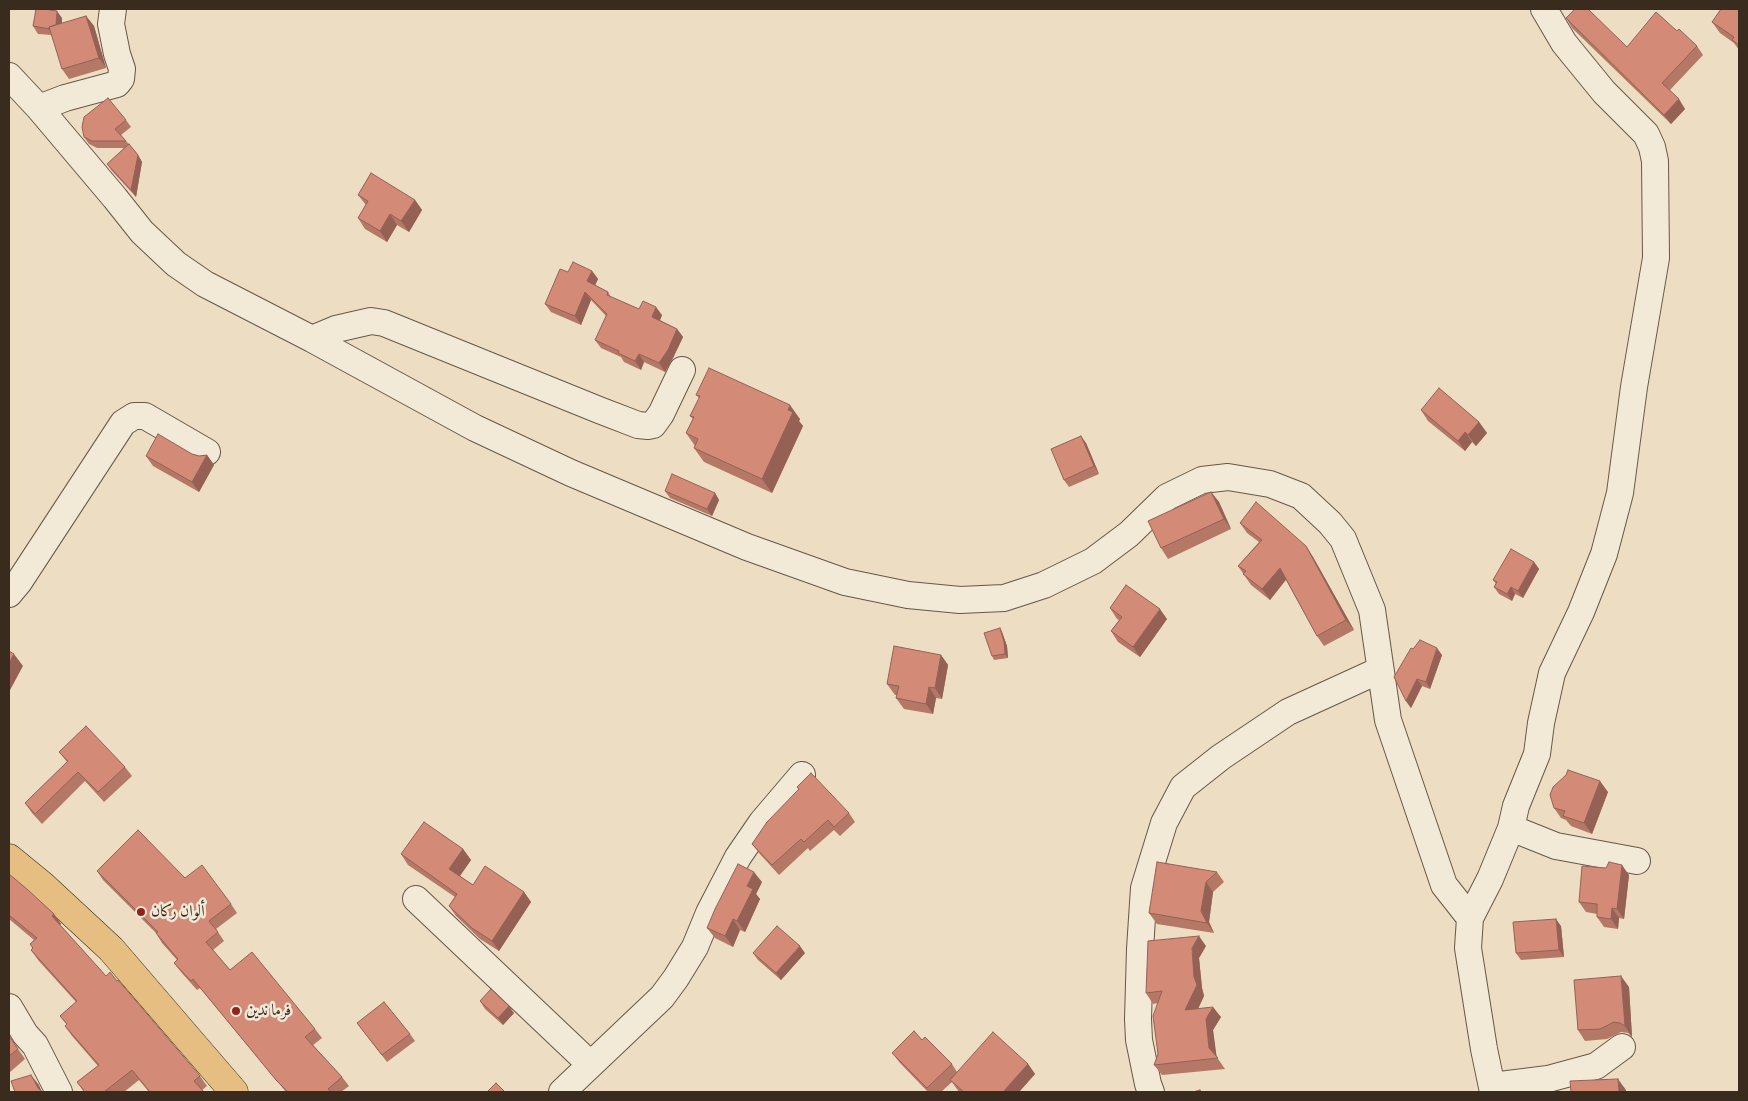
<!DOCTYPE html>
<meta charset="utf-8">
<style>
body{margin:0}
#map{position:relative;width:1748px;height:1101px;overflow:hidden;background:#edddc2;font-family:"IM FELL French Canon",serif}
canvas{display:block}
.frame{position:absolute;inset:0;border:10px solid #392c1f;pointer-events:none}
</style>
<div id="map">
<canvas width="1748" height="1101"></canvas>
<div class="frame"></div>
</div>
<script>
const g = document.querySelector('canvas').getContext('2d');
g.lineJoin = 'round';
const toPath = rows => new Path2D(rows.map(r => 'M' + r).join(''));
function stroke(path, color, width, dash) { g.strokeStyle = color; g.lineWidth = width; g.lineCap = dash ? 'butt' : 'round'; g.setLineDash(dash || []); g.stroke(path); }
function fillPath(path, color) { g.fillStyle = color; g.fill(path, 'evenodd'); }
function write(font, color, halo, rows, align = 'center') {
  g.font = font + ' "IM FELL French Canon",Amiri,serif'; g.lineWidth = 5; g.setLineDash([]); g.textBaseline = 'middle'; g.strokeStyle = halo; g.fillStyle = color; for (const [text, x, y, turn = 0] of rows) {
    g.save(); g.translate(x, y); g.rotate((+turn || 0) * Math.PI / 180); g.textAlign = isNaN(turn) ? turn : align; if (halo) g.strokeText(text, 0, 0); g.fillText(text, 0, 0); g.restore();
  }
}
const minor = toPath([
 [9,76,39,108,115,198,142,232,176,264,205,284,312,339,475,428,571,473,747,547,845,582,908,595,960,600,1004,598,1044,585,1093,561,1129,534,1167,497,1202,480,1228,477,1270,484,1301,496,1330,523,1343,539,1372,610,1388,720,1444,885,1470,918,1468,948,1484,1049,1493,1092],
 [39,108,65,98,117,84,121,79,122,69,117,54,111,24,113,9],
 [312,339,336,329,371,321,384,323,599,410,638,425,648,426,653,425,661,414,682,370],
 [9,594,19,582,123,423,134,416,145,416,207,452],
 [1511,828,1556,846,1637,861],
 [416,899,590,1064],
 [1470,918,1490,879,1511,828,1516,806,1537,754,1541,723,1552,673,1581,612,1604,554,1620,493,1634,387,1656,258,1655,161,1652,147,1646,134,1604,92,1564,43,1544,9],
 [9,1007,25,1034,35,1045,59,1092],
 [1492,1086,1548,1079,1596,1066,1622,1047],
 [562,1092,662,997,676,978,695,947,709,913,738,857,762,822,802,775],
 [1151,1092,1148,1084,1139,1040,1138,1019,1140,949,1144,888,1164,823,1183,787,1221,757,1288,712,1380,670]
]);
const major = toPath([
 [9,858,42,885,111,949,234,1092]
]);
const wall = toPath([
 [1739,9,1739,50,1734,43,1720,33,1712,22],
 [86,16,94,26,106,68,69,79,62,69,52,35,38,34,33,26,62,18,62,24],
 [1566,18,1627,47,1677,31,1697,46,1703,55,1670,90,1685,109,1671,124,1572,28],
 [126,120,131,127,121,135,138,155,142,162,136,197,112,171,107,164,124,148,97,148,89,144,84,137],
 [358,195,415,200,422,210,409,232,397,225,387,242,365,229,358,218,366,205],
 [592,271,598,279,595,285,608,292,611,297,639,309,662,315,660,320,677,329,683,337,673,358,665,372,644,362,641,370,624,362,621,357,601,348,595,340,606,316,591,300,581,325,551,312,545,304],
 [696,395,800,419,799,421,803,426,772,493,704,462,694,448,695,446,686,433,693,419,690,416,699,398],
 [1421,410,1479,422,1487,433,1476,446,1472,442,1465,451,1428,421],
 [1086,443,1099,474,1069,487,1064,480],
 [192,454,199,456,207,455,214,465,199,492,153,466,146,456],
 [665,491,715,493,719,500,712,516,670,498],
 [1211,492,1219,502,1231,529,1168,559,1161,548],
 [1240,523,1306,546,1313,557,1354,630,1324,646,1317,636,1286,580,1270,600,1251,585,1238,566,1259,542,1247,533],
 [1534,562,1539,569,1523,598,1515,594,1512,601,1499,594,1494,587,1496,584,1493,580],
 [1110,608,1167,619,1140,657,1118,642,1111,631,1119,620,1117,619],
 [1000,628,1002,632,1007,646,1008,658,994,660,992,656],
 [1413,649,1442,655,1430,689,1422,686,1411,708,1406,701],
 [941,655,948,665,942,699,936,698,933,714,904,709,896,698,897,695,895,695,887,684],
 [59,752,125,767,132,776,104,802,85,781,42,824,32,813,25,803,67,762],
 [1566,775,1608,792,1592,834,1571,826,1566,820,1561,818,1554,808],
 [797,787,849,813,855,822,840,836,834,830,810,851,808,848,779,875,759,853,752,844,799,790],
 [463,849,471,860,460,876,473,885,524,892,531,902,499,951,480,939,456,916,449,906,455,897,408,865,401,854],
 [97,871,185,878,231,904,237,913,216,929,224,941,213,950,230,970,315,1029,322,1038,313,1045,342,1077,349,1086,341,1092,286,1092,200,988,197,990,181,972,174,963,177,960,162,943,156,933,103,880],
 [1217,872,1224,882,1213,892,1209,922,1214,933,1157,924,1149,913],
 [9,874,54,914,61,924,60,925,106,976,200,1076,207,1086,202,1090,204,1092,149,1092,139,1080,124,1092,84,1092,77,1082,98,1066,72,1036,65,1026,67,1025,60,1016,76,1002,38,960,31,950,33,949,30,944,34,940,9,919],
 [1629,875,1624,919,1619,918,1618,929,1604,927,1597,917,1597,914,1586,912,1579,902],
 [762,882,756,894,760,899,745,932,740,930,733,947,715,938,707,928],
 [1561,926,1564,957,1521,960,1516,953],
 [1206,946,1199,958,1202,988,1204,996,1198,1008,1221,1017,1213,1030,1216,1056,1225,1069,1162,1075,1154,1065,1158,1054,1158,1003,1153,1004,1146,993],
 [753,953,805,953,781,980,758,960],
 [1629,987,1632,1037,1628,1033,1621,1032,1607,1039,1585,1041,1578,1030],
 [480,1001,514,1013,503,1025,485,1009],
 [357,1023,410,1034,415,1041,387,1062],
 [9,1036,25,1059,9,1073],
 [922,1040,952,1064,957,1072,1028,1064,1035,1074,1019,1092,959,1092,952,1082,941,1092,928,1092,900,1063,892,1053]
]);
const shadedWall = toPath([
 [57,11,62,18,60,36,55,29],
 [86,16,94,26,106,68,99,58],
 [1679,99,1685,109,1671,124,1664,115],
 [138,155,142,162,136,197,131,190],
 [415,200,422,210,409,232,401,221],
 [390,214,397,225,387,242,380,231],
 [592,271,598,279,593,290,587,281],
 [585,292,591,300,581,325,575,316],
 [656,307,662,315,658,325,652,317],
 [677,329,683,337,673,358,665,372,659,363],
 [639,354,644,362,641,370,635,361],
 [790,405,800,419,799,421,803,426,772,493,762,479],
 [1479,422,1487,433,1476,446,1468,435],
 [1465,432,1472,442,1465,451,1458,441],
 [1081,436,1086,443,1099,474,1094,466],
 [207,455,214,465,199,492,192,482],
 [1211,492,1219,502,1231,529,1224,519],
 [715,493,719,500,712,516,707,509],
 [1306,546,1313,557,1354,630,1346,620],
 [1534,562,1539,569,1523,598,1518,591],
 [1280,568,1287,578,1270,600,1262,589],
 [1511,587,1515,594,1512,601,1507,594],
 [1160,609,1167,619,1140,657,1133,647],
 [1000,628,1002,632,1007,646,1008,658,1005,654],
 [1437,648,1442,655,1430,689,1426,682],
 [14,654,23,666,9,692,9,663],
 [941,655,948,665,942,699,935,688],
 [1417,679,1422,686,1411,708,1406,701],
 [929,687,936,698,933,714,926,704],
 [1600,781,1608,792,1592,834,1584,823],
 [463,849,471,860,457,880,449,869],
 [1622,865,1629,875,1624,919,1617,909],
 [754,872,762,882,756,894,760,899,745,932,737,921,747,886],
 [1206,882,1213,892,1209,922,1214,933,1207,923,1201,911],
 [524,892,531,902,499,951,492,941],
 [1612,908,1619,918,1618,929,1611,919],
 [54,914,61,924,59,926,52,916],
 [733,919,740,930,733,947,725,936],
 [1556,919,1561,926,1564,957,1559,950],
 [1199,936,1206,946,1199,958,1202,988,1204,996,1193,1020,1185,1010,1194,977,1192,948],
 [800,946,805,953,781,980,776,973],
 [1621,976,1629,987,1632,1037,1625,1026],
 [509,1006,514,1013,503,1025,498,1018],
 [1213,1007,1221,1017,1213,1030,1217,1059,1209,1048,1206,1019],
 [1028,1064,1035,1074,1019,1092,1003,1092],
 [31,1075,39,1085,42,1092,38,1088],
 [1618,1079,1626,1090,1626,1092,1619,1092]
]);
const building = toPath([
 [36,9,44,9,57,11,56,25,49,27,50,29,33,26,36,9],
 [1575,9,1588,9,1627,47,1656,12,1677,31,1679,29,1697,46,1662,83,1679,99,1664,115,1566,18,1575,9],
 [1721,9,1739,9,1739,45,1732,40,1734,37,1712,22,1721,9],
 [86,16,99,58,62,69,49,27,86,16],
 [108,98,126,120,115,129,126,141,92,141,84,137,82,127,84,117,108,98],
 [129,144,138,155,131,190,107,164,129,144],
 [371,173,415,200,401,221,390,214,380,231,358,218,368,201,358,195,371,173],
 [573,262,592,271,587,281,608,292,607,295,639,309,643,301,656,307,652,317,677,329,668,350,659,363,639,354,635,361,618,353,619,351,595,340,607,314,585,292,575,316,545,304,560,269,568,272,573,262],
 [709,368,790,405,788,410,793,412,762,479,694,448,698,439,686,433,694,417,690,416,700,396,696,395,709,368],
 [1439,388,1479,422,1468,435,1465,432,1458,441,1421,410,1439,388],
 [158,434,192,454,199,456,207,455,192,482,146,456,158,434],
 [1081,436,1094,466,1064,480,1051,449,1081,436],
 [672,474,715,493,707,509,665,491,672,474],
 [1211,492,1224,519,1161,548,1148,521,1211,492],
 [1256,502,1306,546,1346,620,1317,636,1280,568,1262,589,1243,574,1246,571,1238,566,1262,540,1240,523,1256,502],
 [1511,549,1534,562,1518,591,1511,587,1507,594,1494,587,1497,582,1493,580,1511,549],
 [1126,585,1160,609,1133,647,1111,631,1122,617,1110,608,1126,585],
 [1000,628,1004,642,1005,654,992,656,984,633,1000,628],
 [1420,640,1437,648,1426,682,1417,679,1406,701,1394,677,1411,648,1413,649,1420,640],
 [894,646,941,655,935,688,929,687,926,704,896,698,899,686,887,684,894,646],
 [9,651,14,654,9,663,9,651],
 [86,726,125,767,98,792,78,772,35,814,25,803,68,761,59,752,86,726],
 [1568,770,1600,781,1584,823,1563,816,1565,811,1554,808,1550,795,1553,787,1566,775,1568,770],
 [811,773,849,813,834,827,828,820,804,842,801,839,772,865,752,844,767,822,799,789,797,787,811,773],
 [424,822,463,849,449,869,473,885,485,866,524,892,492,941,472,928,449,906,457,894,401,854,424,822],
 [138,830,185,878,202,865,231,904,209,921,218,932,206,942,230,970,252,952,315,1029,305,1037,342,1077,328,1089,331,1092,288,1092,276,1080,193,979,191,981,174,963,178,959,156,933,158,932,97,871,138,830],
 [1157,862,1217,872,1206,882,1201,911,1207,923,1149,913,1157,862],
 [1609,862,1622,865,1617,909,1612,908,1611,919,1597,917,1597,904,1579,902,1582,866,1606,868,1609,862],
 [738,864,754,872,747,886,753,889,737,921,733,919,725,936,707,928,715,909,738,864],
 [9,874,28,890,54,914,52,916,106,976,110,972,117,981,118,980,200,1076,194,1081,204,1092,150,1092,132,1070,104,1092,85,1092,77,1082,99,1065,65,1026,67,1024,60,1016,77,1001,31,950,33,948,30,944,37,938,9,915,9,874],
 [1556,919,1559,950,1516,953,1513,922,1556,919],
 [777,926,800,946,776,973,753,953,777,926],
 [1199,936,1192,948,1194,977,1197,985,1185,1010,1213,1007,1206,1019,1209,1048,1218,1058,1154,1065,1158,1054,1153,1016,1162,991,1146,993,1148,941,1199,936],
 [1621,976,1625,1026,1620,1023,1614,1022,1600,1029,1578,1030,1574,980,1621,976],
 [491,989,509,1006,498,1018,480,1001,491,989],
 [384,1002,410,1034,382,1055,357,1023,384,1002],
 [914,1031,922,1040,925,1037,952,1064,927,1088,892,1053,914,1031],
 [993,1032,1028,1064,1003,1092,964,1092,950,1080,993,1032],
 [9,1036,18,1049,9,1056,9,1036],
 [31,1075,38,1088,42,1092,15,1092,11,1081,31,1075],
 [1618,1079,1619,1092,1571,1092,1570,1081,1618,1079],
 [496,1083,505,1092,487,1092,496,1083],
 [1200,1090,1201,1092,1193,1092,1200,1090]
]);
const markers = [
 [141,912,5,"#8f2418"],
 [236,1011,5,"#8f2418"]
];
const poiNames = [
 ["ألوان ركان",151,912],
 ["فرما ندين",246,1011]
];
stroke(minor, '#665848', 28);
stroke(major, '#392c1f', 29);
stroke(minor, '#f3e9d7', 26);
stroke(major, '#e6be81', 28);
fillPath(wall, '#b57867');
fillPath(shadedWall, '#946154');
fillPath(building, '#d38b78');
stroke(building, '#946154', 1);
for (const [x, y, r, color] of markers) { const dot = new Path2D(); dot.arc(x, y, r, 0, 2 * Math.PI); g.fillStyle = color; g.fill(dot); stroke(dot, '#f3e9d7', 2); }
write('16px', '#392c1f', '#f3e9d7', poiNames, 'left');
</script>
